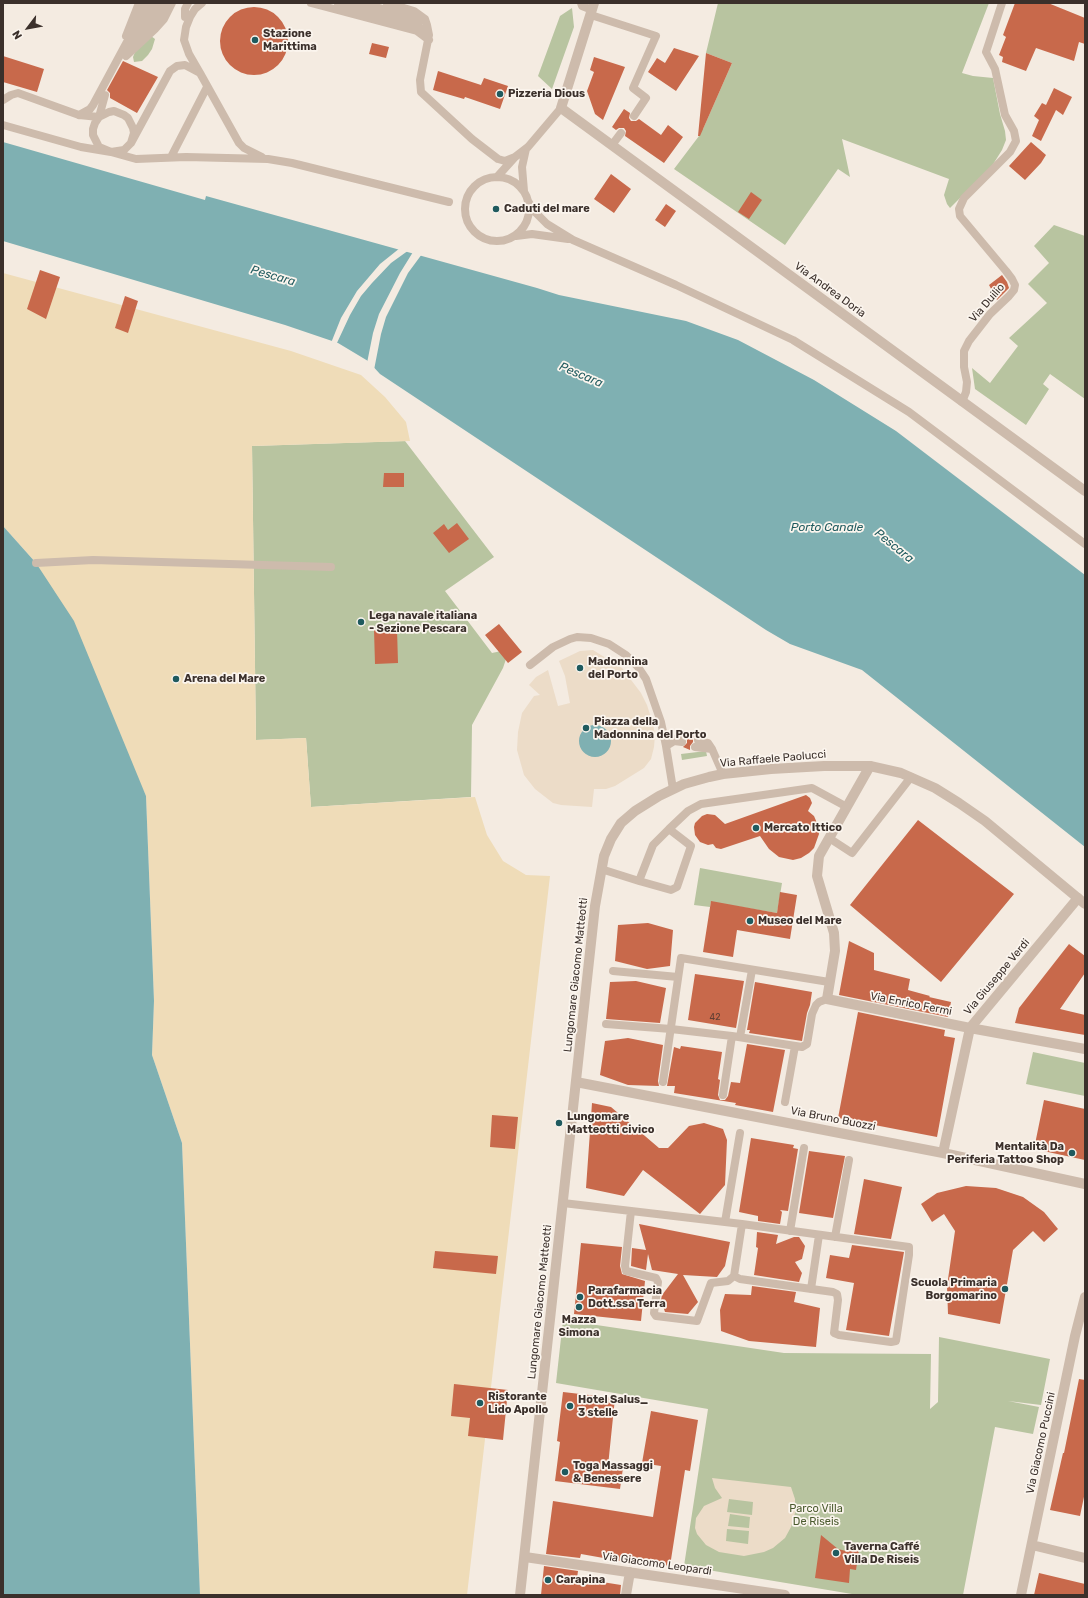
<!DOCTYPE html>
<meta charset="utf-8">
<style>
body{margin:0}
#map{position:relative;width:1088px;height:1598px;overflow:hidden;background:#f4ebe1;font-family:Rubik,sans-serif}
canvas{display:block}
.frame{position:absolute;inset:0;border:4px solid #3b302b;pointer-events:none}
.north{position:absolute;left:8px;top:8px;width:40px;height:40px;-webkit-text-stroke:3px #fbf5ee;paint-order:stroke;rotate:238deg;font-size:11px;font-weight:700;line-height:16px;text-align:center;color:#3b302b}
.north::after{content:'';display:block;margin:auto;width:14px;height:18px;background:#3b302b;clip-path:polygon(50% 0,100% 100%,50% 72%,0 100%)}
</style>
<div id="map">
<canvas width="1088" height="1598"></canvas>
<div class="frame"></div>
<div class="north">N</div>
</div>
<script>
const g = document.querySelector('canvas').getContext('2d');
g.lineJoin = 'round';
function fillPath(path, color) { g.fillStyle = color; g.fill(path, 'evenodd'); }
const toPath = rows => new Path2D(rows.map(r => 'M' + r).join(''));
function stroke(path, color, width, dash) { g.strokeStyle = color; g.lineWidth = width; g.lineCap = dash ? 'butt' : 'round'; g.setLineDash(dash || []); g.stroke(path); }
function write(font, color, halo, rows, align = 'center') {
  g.font = font + ' Rubik,sans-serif'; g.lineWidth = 3.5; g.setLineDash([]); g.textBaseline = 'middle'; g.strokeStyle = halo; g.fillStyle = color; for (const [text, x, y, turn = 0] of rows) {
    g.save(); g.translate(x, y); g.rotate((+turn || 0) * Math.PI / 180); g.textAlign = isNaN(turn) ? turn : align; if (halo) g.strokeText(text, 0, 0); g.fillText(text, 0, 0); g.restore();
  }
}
const green = toPath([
 [718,3,989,3,962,73,973,76,993,78,1000,114,1005,131,1006,140,1002,150,992,166,950,208,947,204,944,195,949,179,842,139,850,177,838,169,785,245,674,169,699,136,699,128,703,129,732,63,706,53],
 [572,8,574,27,552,89,538,76,560,16],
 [151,36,155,39,152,49,148,55,142,61,134,62,133,57,135,52],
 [1054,225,1085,236,1085,399,1050,374,1043,384,1049,389,1026,425,975,389,972,368,990,383,1018,346,1009,338,1047,303,1028,284,1049,263,1034,246],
 [405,441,494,557,445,591,492,653,506,650,508,653,503,668,472,725,471,797,311,807,306,738,256,740,252,446],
 [706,751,707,756,682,760,681,754],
 [700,868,782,883,777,913,711,902,710,907,694,905],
 [1033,1052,1085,1063,1085,1096,1026,1084],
 [563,1320,784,1353,931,1354,930,1409,938,1402,939,1337,1050,1359,1041,1405,1008,1401,1039,1407,1033,1434,995,1427,963,1595,858,1595,684,1566,708,1409,556,1383]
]);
const sand = toPath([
 [3,273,291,351,361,375,385,397,406,422,410,441,252,446,256,740,306,738,311,807,475,797,487,835,503,861,526,875,550,876,467,1595,200,1595,182,1143,152,1055,154,1001,146,796,36,563,3,526]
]);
const plaza = toPath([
 [593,650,622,668,641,693,647,705,653,724,655,735,654,747,651,759,644,768,615,786,606,789,594,789,592,807,561,805,553,803,535,789,524,775,517,750,518,732,522,713,534,696,540,695,529,685,536,677,548,670,558,706,570,703,565,676,559,661,580,651],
 [712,1478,791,1487,795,1499,795,1513,791,1527,785,1538,773,1548,764,1552,744,1556,719,1552,706,1545,697,1534,695,1528,696,1518,704,1506,722,1498,715,1488],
 [729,1499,753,1502,752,1515,727,1512],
 [730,1514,750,1517,749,1528,728,1526],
 [727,1529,749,1531,748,1544,726,1541]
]);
const water = toPath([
 [3,142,205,200,206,196,537,288,559,295,686,321,738,340,814,380,896,431,1085,575,1085,847,862,670,790,644,766,630,380,374,368,361,338,343,285,325,3,241],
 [3,526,36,563,74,621,146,796,154,1001,152,1055,182,1143,200,1595,3,1595],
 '579 741a16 16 0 1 1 32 0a16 16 0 1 1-32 0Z'
]);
const pier = toPath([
 [400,248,409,250,391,263,372,283,361,296,350,315,336,345,331,343,341,318,357,291,380,264],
 [413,252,422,254,408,273,386,317,381,334,374,370,367,363,373,333,379,314,400,273]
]);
const building = toPath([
 [1015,3,1048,3,1085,18,1085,44,1079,42,1074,61,1036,48,1026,71,1002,62,1003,57,999,55,1006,37,1003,35],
 '220 41a34 34 0 1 1 68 0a34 34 0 1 1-68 0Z',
 [372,43,389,47,386,58,369,54],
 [674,48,699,56,676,91,648,72,657,58,665,63],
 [706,53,732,63,700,136,698,136],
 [3,56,44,69,37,92,3,82],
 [594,57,625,67,603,120,595,114,587,91,594,72,590,70],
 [123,61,158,77,137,113,110,98,110,93,107,90],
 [438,71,481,85,484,78,508,86,500,109,465,97,464,99,433,90],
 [1054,88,1072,97,1063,115,1056,110,1041,141,1032,136,1039,120,1034,116,1042,103,1046,105],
 [624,109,630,113,629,118,631,121,636,121,639,119,661,135,668,125,683,137,664,163,625,136,626,131,624,128,619,128,616,130,612,127],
 [1031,142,1046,155,1041,163,1025,180,1009,166],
 [611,174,631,189,614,213,594,199],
 [751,192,762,200,749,219,738,212],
 [666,204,676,211,665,227,655,220],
 [40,270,60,277,46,319,27,309],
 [1002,275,1007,282,1009,288,997,300,989,285],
 [125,296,138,301,128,333,115,328],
 [384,473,404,473,404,487,383,487],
 [457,523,469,539,449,553,433,533,444,524,448,530],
 [499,624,522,652,508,663,485,635],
 [397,629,398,663,375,664,374,630],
 [688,731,697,735,693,738,693,742,690,746,690,750,683,747,687,743,687,740,689,736],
 [806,795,810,798,812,803,808,811,814,816,817,823,819,834,814,848,809,853,801,858,793,860,779,857,769,849,760,836,721,849,716,848,713,844,708,845,700,842,695,835,694,827,695,823,702,816,707,814,715,815,725,824],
 [918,820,1014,894,941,982,850,905],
 [780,892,797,895,790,939,737,930,733,957,703,952,711,901,777,913],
 [648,923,673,930,670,966,647,969,615,961,618,925],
 [849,941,874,953,874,970,910,979,908,990,930,996,929,997,951,1002,948,1017,839,995],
 [1069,944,1085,956,1085,973,1060,1009,1085,1015,1085,1035,1015,1023,1019,1008],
 [695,974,744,981,736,1028,688,1020],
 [636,981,666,988,660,1023,606,1019,610,982],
 [755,982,812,992,810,1005,807,1013,802,1041,749,1033,750,1030,747,1030],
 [858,1012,945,1030,944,1036,955,1038,937,1137,838,1118],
 [628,1038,663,1045,658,1081,659,1086,628,1085,600,1075,605,1041],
 [747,1044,785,1050,773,1112,735,1105,736,1103,674,1093,675,1086,667,1086,674,1047,680,1049,681,1046,722,1052,718,1079,720,1080,718,1095,720,1100,725,1100,728,1096,731,1082,740,1083],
 [1044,1100,1085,1109,1085,1160,1034,1149],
 [592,1103,611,1107,659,1148,668,1148,689,1126,704,1123,723,1129,727,1140,725,1185,700,1214,643,1170,624,1196,586,1188],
 [492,1115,518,1117,515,1149,490,1147],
 [751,1138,794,1145,793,1148,798,1149,788,1211,780,1210,782,1212,780,1224,758,1221,758,1216,739,1212],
 [809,1151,845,1156,833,1218,799,1213],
 [864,1179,902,1187,891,1239,854,1234],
 [966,1186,996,1188,1023,1197,1044,1212,1058,1229,1044,1242,1033,1231,1013,1250,1000,1324,948,1314,947,1286,955,1231,944,1214,932,1222,921,1204,937,1193],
 [639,1224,730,1242,725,1266,717,1277,683,1275,698,1302,688,1314,665,1312,661,1300,662,1295,678,1274,652,1270,648,1254,646,1270,631,1266,632,1248,646,1250],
 [757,1232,778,1235,776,1244,794,1237,799,1237,805,1246,802,1259,795,1262,802,1273,799,1282,754,1275,758,1248,756,1247],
 [581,1243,622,1247,620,1266,622,1274,645,1281,641,1321,574,1314],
 [852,1245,904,1252,889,1336,846,1330,854,1283,826,1278,830,1255,849,1258],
 [435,1251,498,1256,496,1274,433,1268],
 [752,1286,796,1292,794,1302,820,1308,816,1347,749,1341,721,1331,720,1310,725,1294,751,1295],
 [1079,1379,1085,1380,1085,1492,1080,1516,1050,1510,1063,1453,1064,1453],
 [454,1384,508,1390,503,1440,468,1436,470,1418,451,1416],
 [563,1392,615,1398,608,1466,623,1468,620,1489,555,1481,560,1442,557,1441],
 [651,1411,698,1420,690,1471,685,1470,670,1566,626,1559,626,1562,581,1554,580,1558,546,1554,553,1501,653,1517,661,1466,642,1463],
 [821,1535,838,1549,846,1551,859,1550,856,1570,850,1569,849,1583,815,1578],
 [544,1566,578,1571,577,1578,621,1585,620,1595,541,1595],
 [1039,1573,1085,1584,1085,1595,1034,1595]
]);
const service = toPath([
 [311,3,417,31,429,40],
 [338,3,400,19,423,29],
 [361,3,405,15,422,20],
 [387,3,414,11,425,19,427,25,429,35,420,80,421,92,472,139,498,159,505,161,515,157],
 [581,3,582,6,592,10],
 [591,15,656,36,633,88,646,98,634,116],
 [185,17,185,9,188,3],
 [142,32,153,22,164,3],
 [126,36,139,3],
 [131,46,156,3],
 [126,56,155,29,164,19,172,3],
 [200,73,189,54,184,40,186,27,190,17,195,9,202,3],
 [3,100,11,95,18,93,79,115,99,117,105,95],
 [79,115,90,109,93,105,148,3],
 [3,125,81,147,111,152,136,159,186,157,268,159,292,163,449,202],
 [131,143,134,133,133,128,128,118,124,115,114,111,109,112,99,117,95,123,93,129,93,135,99,147,111,152,124,150,131,143,170,71,177,66,185,65,200,73,239,143,244,148,262,157],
 [612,145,621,133],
 [171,157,207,87],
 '465 209a32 32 0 1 1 64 0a32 32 0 1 1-64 0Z',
 [497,177,515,157,528,147,561,108],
 [524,191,522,167,526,149],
 [528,201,534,211,547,224,573,240,676,285,793,340,909,412,1085,544],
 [516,236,532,234,568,239],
 [962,402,966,392,967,382,964,367,964,351,969,341,990,314,1009,296,1014,290,1015,285,1012,279,1006,271,960,216,959,209,964,198,1010,152,1016,141,1014,131,1005,115,995,69,986,52,1002,3],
 [36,563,93,560,331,567],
 [530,665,553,647,570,639,577,637,591,638,609,644,626,655,638,667,646,679,661,722,666,746],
 [698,740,708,743,712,749],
 [674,741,679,736,684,735],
 [695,747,712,749,723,774],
 [673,789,666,746,674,741,682,742],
 [669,829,688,811,701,804,812,788,847,807],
 [829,838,852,853,911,777],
 [601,869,639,881,671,890,677,887,691,846,669,829,653,845,639,881],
 [613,971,678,977],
 [606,1024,671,1029,732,1036,802,1047,807,1044,812,1014,816,1005,819,1002,827,999],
 [740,1037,752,970],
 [663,1082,681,958,829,982],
 [723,1095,732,1036],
 [785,1102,795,1046],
 [563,1203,742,1224,734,1276,740,1279,833,1292,837,1294,838,1300,834,1333,839,1335,891,1342,896,1341,909,1255,909,1247,742,1224],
 [631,1211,625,1266,626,1271,656,1278,658,1282,654,1313,656,1316,697,1321,711,1283,728,1281,734,1276],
 [725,1222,740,1133],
 [790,1231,804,1148],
 [835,1237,849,1160],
 [811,1289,819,1235]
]);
const minor = toPath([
 [870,766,819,856,817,876,834,933,835,951,827,999,970,1028,1085,1049],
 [576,1082,943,1153,1085,1184],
 [943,1153,970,1028,1078,898],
 [1032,1545,1085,1558],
 [525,1557,785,1595],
 [626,1595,630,1572],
 [1021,1595,1075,1336,1085,1297]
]);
const tertiary = toPath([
 [594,3,561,108,1085,491],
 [520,1595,595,906,604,856,611,839,621,823,635,811,659,796,684,784,709,777,723,774,771,769,824,766,870,766,901,773,935,788,959,803,985,821,1085,904]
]);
const markers = [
 [255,40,4,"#1f5a5e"],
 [500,94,4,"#1f5a5e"],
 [496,209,4,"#1f5a5e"],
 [361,622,4,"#1f5a5e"],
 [580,668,4,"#1f5a5e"],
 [176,679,4,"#1f5a5e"],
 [586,728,4,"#1f5a5e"],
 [756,828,4,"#1f5a5e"],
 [750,921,4,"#1f5a5e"],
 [559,1123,4,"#1f5a5e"],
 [1072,1153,4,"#1f5a5e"],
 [1005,1289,4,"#1f5a5e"],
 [580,1297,4,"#1f5a5e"],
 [579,1307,4,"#1f5a5e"],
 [480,1403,4,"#1f5a5e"],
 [570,1406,4,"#1f5a5e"],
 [565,1472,4,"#1f5a5e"],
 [836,1553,4,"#1f5a5e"],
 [548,1580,4,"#1f5a5e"]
];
const numberNames = [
 ["42",715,1017]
];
const poiNames = [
 ["Stazione",263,34],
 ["Marittima",263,47],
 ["Pizzeria Dious",508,94],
 ["Caduti del mare",504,209],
 ["Lega navale italiana",369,616],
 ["- Sezione Pescara",369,629],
 ["Madonnina",588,662],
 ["del Porto",588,675],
 ["Arena del Mare",184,679],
 ["Piazza della",594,722],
 ["Madonnina del Porto",594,735],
 ["Mercato Ittico",764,828],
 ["Museo del Mare",758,921],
 ["Lungomare",567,1117],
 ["Matteotti civico",567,1130],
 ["Mentalità Da",1064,1147,"right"],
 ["Periferia Tattoo Shop",1064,1160,"right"],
 ["Scuola Primaria",997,1283,"right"],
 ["Borgomarino",997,1296,"right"],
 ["Parafarmacia",588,1291],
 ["Dott.ssa Terra",588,1304],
 ["Mazza",579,1320,"center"],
 ["Simona",579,1333,"center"],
 ["Ristorante",488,1397],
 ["Lido Apollo",488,1410],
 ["Hotel Salus_",578,1400],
 ["3 stelle",578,1413],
 ["Toga Massaggi",573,1466],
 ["& Benessere",573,1479],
 ["Taverna Caffé",844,1547],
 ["Villa De Riseis",844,1560],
 ["Carapina",556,1580]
];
const streetNames = [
 ["Via Andrea Doria",830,290,36],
 ["Via Duilio",987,303,-49],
 ["Via Raffaele Paolucci",773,759,-5],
 ["Lungomare Giacomo Matteotti",576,975,-84],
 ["Via Giuseppe Verdi",997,977,-50],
 ["Via Enrico Fermi",911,1004,11],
 ["Via Bruno Buozzi",833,1119,11],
 ["Lungomare Giacomo Matteotti",540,1302,-84],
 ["Via Giacomo Puccini",1041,1443,-78],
 ["Via Giacomo Leopardi",657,1564,8]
];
const parkNames = [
 ["Parco Villa",816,1509],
 ["De Riseis",816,1522]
];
const waterNames = [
 ["Pescara",273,276,16],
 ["Pescara",581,375,23],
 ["Porto Canale",827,528],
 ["Pescara",894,546,39]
];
fillPath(green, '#b8c4a0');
fillPath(sand, '#efdcb8');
fillPath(plaza, '#ecdcc8');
fillPath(water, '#7fb0b2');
fillPath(pier, '#f4ebe1');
fillPath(building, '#c8694b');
stroke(service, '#cdbbac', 8);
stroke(minor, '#cdbbac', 10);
stroke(tertiary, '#cdbbac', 10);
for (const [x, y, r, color] of markers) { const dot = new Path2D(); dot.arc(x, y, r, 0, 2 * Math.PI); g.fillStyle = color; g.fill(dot); stroke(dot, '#fbf5ee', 1.5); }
write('9px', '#5e3e33', null, numberNames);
write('bold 11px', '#3b302b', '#fbf5ee', poiNames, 'left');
write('11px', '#3b302b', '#fbf5ee', streetNames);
write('11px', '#4a5a2e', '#fbf5ee', parkNames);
write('italic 12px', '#1f5a5e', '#fbf5ee', waterNames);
</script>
